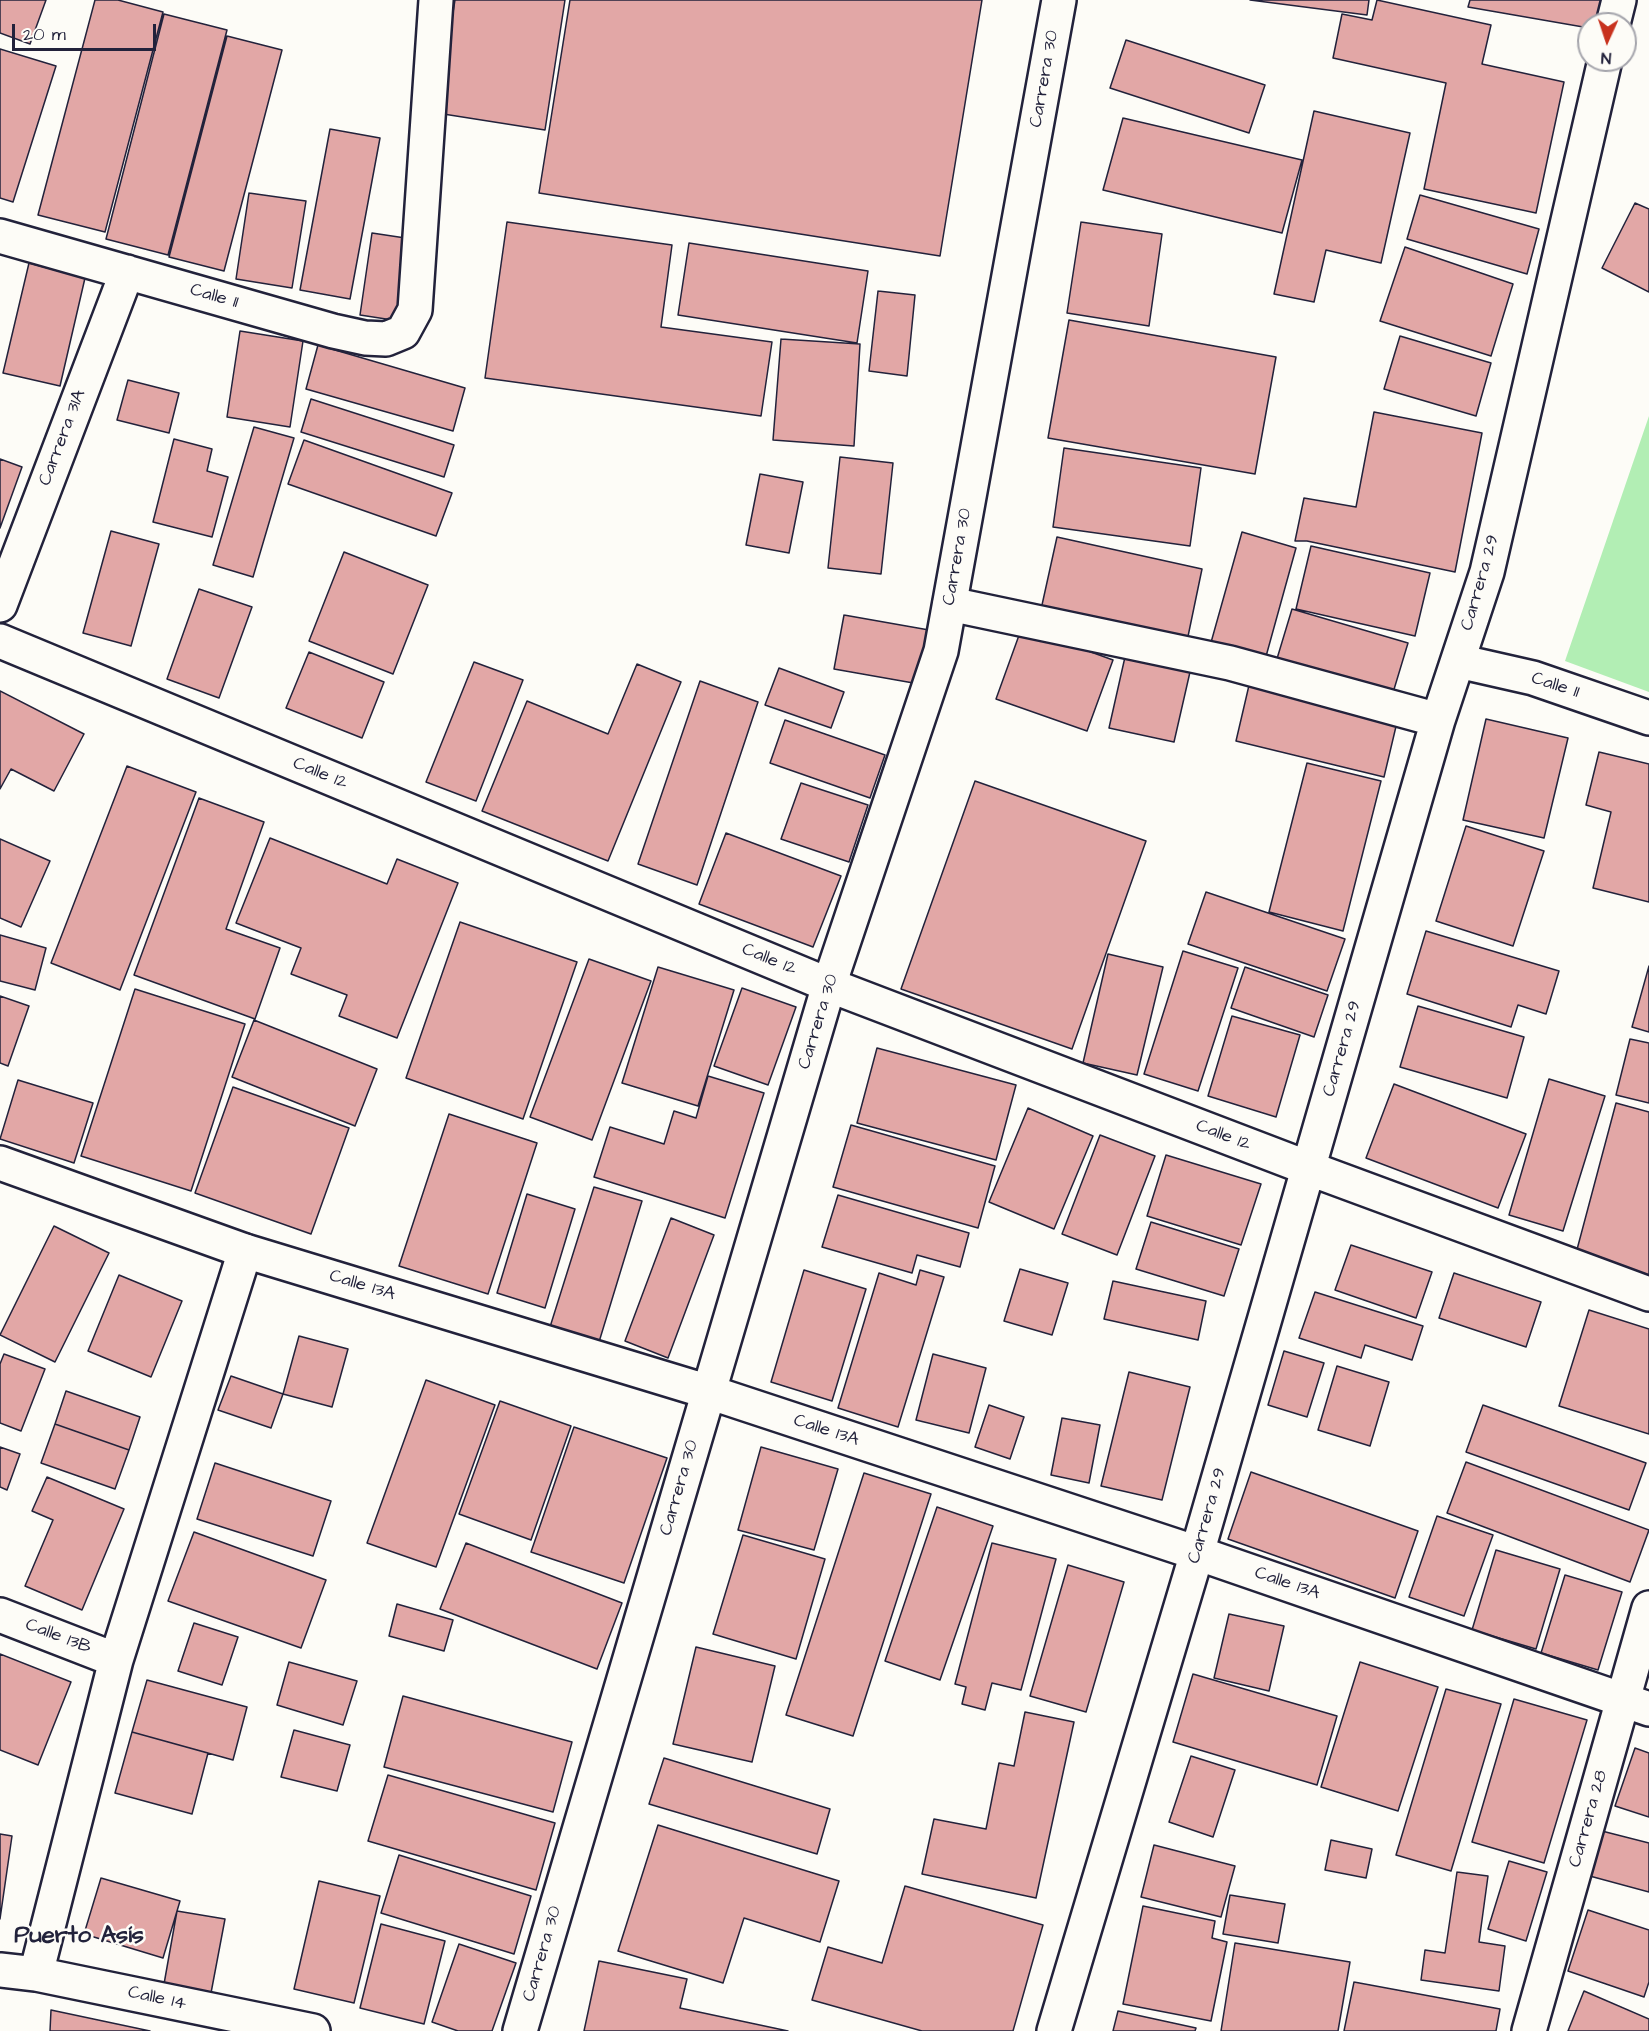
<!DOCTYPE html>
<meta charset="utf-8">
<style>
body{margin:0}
#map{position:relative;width:1649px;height:2031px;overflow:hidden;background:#fdfcf7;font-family:"Architects Daughter",sans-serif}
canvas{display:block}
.north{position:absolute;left:1577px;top:12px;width:60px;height:60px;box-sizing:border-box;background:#fdfcf7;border:2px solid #a5a5ac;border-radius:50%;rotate:183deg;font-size:16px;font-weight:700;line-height:24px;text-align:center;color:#22223b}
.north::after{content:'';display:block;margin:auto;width:21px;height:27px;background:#c8321e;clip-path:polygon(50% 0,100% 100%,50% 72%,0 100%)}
.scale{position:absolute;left:12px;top:24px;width:144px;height:27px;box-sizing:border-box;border:3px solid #22223b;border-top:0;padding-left:8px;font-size:18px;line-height:21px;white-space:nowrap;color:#22223b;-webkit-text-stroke:4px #fdfcf7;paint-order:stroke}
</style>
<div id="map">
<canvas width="1649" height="2031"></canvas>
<div class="north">N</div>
<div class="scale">20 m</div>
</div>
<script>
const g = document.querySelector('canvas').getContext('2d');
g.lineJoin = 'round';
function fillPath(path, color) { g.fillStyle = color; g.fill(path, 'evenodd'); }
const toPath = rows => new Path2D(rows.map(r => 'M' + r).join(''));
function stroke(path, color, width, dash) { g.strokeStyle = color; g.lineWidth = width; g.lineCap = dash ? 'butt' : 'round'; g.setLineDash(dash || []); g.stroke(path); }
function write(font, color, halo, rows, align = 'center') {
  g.font = font + ' "Architects Daughter",sans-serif'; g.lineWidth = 5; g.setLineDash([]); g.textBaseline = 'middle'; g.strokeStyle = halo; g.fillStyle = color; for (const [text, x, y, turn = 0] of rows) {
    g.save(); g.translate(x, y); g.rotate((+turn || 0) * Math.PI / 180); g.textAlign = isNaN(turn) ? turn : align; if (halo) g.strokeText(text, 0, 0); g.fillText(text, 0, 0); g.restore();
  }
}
const green = toPath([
 [1649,416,1649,692,1565,661]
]);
const building = toPath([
 [0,0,46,0,30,44,0,33,0,0],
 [95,0,118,0,163,12,105,232,38,215,95,0],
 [455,0,565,0,545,130,437,113,455,0],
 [570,0,982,0,940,256,539,193,570,0],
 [1250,0,1369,0,1367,15,1250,0],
 [1377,0,1491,25,1482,64,1564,82,1536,213,1424,189,1446,83,1333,58,1342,14,1372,20,1377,0],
 [1470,0,1612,0,1608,24,1589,24,1589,28,1468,7,1470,0],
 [164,14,227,30,168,255,106,239,164,14],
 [227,36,282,50,224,271,169,257,227,36],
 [1126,40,1265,85,1249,133,1110,88,1126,40],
 [0,49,56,66,13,202,0,198,0,49],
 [1314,111,1410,133,1381,263,1326,250,1314,302,1274,294,1314,111],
 [1123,118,1302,160,1282,233,1103,190,1123,118],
 [330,129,380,138,350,299,300,290,330,129],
 [249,193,306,201,292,288,236,279,249,193],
 [1420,195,1539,229,1527,274,1407,239,1420,195],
 [1635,203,1649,209,1649,292,1602,268,1635,203],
 [507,222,672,245,661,327,772,342,761,416,485,378,507,222],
 [1081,222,1162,234,1149,326,1067,313,1081,222],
 [372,233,412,239,399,321,360,315,372,233],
 [689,243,868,271,857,343,678,315,689,243],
 [1405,247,1513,284,1491,356,1380,321,1405,247],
 [29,263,85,278,60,386,3,373,29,263],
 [878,291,915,295,907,376,869,371,878,291],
 [1069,320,1276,357,1255,474,1048,438,1069,320],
 [240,331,303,341,290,427,227,417,240,331],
 [1400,336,1491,363,1476,416,1384,389,1400,336],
 [781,339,860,344,854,446,773,440,781,339],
 [318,345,465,388,453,431,306,389,318,345],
 [128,380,179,393,169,433,117,420,128,380],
 [311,399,454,445,444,477,301,432,311,399],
 [1374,412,1482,433,1455,572,1307,541,1295,541,1304,498,1356,507,1374,412],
 [254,427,294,438,253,577,213,565,254,427],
 [174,439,212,449,207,471,228,477,212,537,153,522,174,439],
 [304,440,452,493,436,536,288,484,304,440],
 [1064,448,1201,468,1190,546,1053,527,1064,448],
 [840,457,893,463,881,574,828,568,840,457],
 [0,459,22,467,0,528,0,459],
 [760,474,803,482,789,553,746,545,760,474],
 [111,531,159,544,131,646,83,633,111,531],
 [1242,532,1296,548,1265,660,1210,646,1242,532],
 [1057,537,1202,569,1186,646,1040,614,1057,537],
 [1311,546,1430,573,1415,636,1296,609,1311,546],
 [344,552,428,585,393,674,309,641,344,552],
 [199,589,252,607,219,698,167,679,199,589],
 [1292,609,1408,643,1392,696,1276,662,1292,609],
 [844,615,929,630,919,684,834,669,844,615],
 [1022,627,1113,660,1087,731,996,699,1022,627],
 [309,652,384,682,362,738,286,708,309,652],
 [1125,657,1190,672,1174,742,1109,728,1125,657],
 [474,662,523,680,476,801,426,782,474,662],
 [637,664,681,682,608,861,482,811,527,701,608,734,637,664],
 [779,668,844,692,831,728,765,705,779,668],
 [700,681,758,702,697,885,638,864,700,681],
 [1250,681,1398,718,1384,777,1236,741,1250,681],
 [0,691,84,734,54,791,11,769,0,789,0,691],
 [1486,719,1568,738,1544,838,1463,820,1486,719],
 [785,720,885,755,870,798,770,763,785,720],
 [1599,752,1649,764,1649,902,1593,888,1611,812,1586,805,1599,752],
 [1307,763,1381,781,1343,931,1269,912,1307,763],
 [127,766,196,792,120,990,51,963,127,766],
 [975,781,1146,841,1072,1049,901,989,975,781],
 [801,783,868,805,849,862,781,839,801,783],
 [199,798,264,822,226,929,280,948,255,1019,134,975,199,798],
 [1466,826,1544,851,1513,946,1436,921,1466,826],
 [726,833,841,876,813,947,699,904,726,833],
 [270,838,387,884,397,859,458,883,397,1038,339,1016,347,995,291,974,301,948,236,923,270,838],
 [0,839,50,861,21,927,0,918,0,839],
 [1206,892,1345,939,1327,991,1188,944,1206,892],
 [460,922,577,962,523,1119,406,1078,460,922],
 [1426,931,1559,971,1546,1014,1518,1005,1511,1027,1407,994,1426,931],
 [0,935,46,948,35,990,0,981,0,935],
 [1183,951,1238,968,1198,1091,1144,1074,1183,951],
 [1108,954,1163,967,1137,1075,1083,1063,1108,954],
 [589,959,651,981,592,1140,530,1117,589,959],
 [1649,966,1649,1032,1632,1027,1649,966],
 [658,967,734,990,698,1106,622,1083,658,967],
 [1245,967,1328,995,1314,1037,1231,1008,1245,967],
 [742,988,796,1007,768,1085,714,1066,742,988],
 [135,989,245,1024,191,1191,81,1156,135,989],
 [0,996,29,1006,8,1066,0,1063,0,996],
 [1418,1006,1524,1037,1507,1098,1400,1067,1418,1006],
 [1232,1016,1300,1035,1276,1117,1208,1096,1232,1016],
 [254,1020,377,1069,355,1126,232,1077,254,1020],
 [1630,1039,1649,1043,1649,1103,1616,1095,1630,1039],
 [877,1048,1016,1085,996,1160,857,1123,877,1048],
 [708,1076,764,1093,725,1218,594,1177,610,1127,664,1144,674,1111,696,1118,708,1076],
 [1549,1079,1605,1096,1563,1231,1509,1215,1549,1079],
 [18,1080,93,1103,74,1163,0,1139,18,1080],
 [1394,1084,1526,1134,1498,1208,1366,1158,1394,1084],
 [233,1087,349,1128,311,1234,195,1193,233,1087],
 [1616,1103,1649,1112,1649,1276,1575,1257,1616,1103],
 [1028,1108,1093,1136,1054,1229,989,1202,1028,1108],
 [449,1114,537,1143,488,1294,399,1266,449,1114],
 [851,1125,995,1166,978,1228,833,1187,851,1125],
 [1100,1135,1155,1156,1117,1255,1062,1234,1100,1135],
 [1166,1155,1261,1184,1241,1245,1147,1216,1166,1155],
 [594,1187,642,1201,599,1342,550,1327,594,1187],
 [527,1194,575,1209,545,1308,497,1293,527,1194],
 [838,1195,969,1233,960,1267,917,1255,912,1273,822,1247,838,1195],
 [671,1218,714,1235,668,1358,625,1341,671,1218],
 [1151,1222,1239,1249,1224,1296,1136,1269,1151,1222],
 [54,1226,109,1253,55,1362,0,1335,54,1226],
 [1351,1245,1432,1272,1416,1318,1335,1290,1351,1245],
 [1020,1269,1068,1283,1052,1335,1004,1321,1020,1269],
 [804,1270,866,1289,832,1401,771,1382,804,1270],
 [920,1270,944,1277,898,1427,838,1408,879,1273,916,1285,920,1270],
 [1454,1273,1541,1302,1526,1347,1439,1318,1454,1273],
 [119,1275,182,1301,151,1377,88,1351,119,1275],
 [1113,1281,1206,1301,1198,1340,1104,1319,1113,1281],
 [1315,1292,1423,1326,1412,1360,1365,1345,1361,1358,1299,1338,1315,1292],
 [1589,1310,1649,1329,1649,1434,1559,1406,1589,1310],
 [299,1336,348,1349,332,1407,283,1394,299,1336],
 [1284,1351,1324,1363,1307,1417,1268,1405,1284,1351],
 [4,1354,45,1369,21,1431,0,1423,0,1364,4,1354],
 [933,1354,986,1368,969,1433,916,1420,933,1354],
 [1337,1366,1389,1382,1370,1446,1318,1430,1337,1366],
 [1129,1372,1190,1387,1162,1500,1101,1486,1129,1372],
 [231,1376,283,1394,271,1428,218,1410,231,1376],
 [426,1380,495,1405,436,1567,367,1543,426,1380],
 [66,1391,140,1417,129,1450,55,1424,66,1391],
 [500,1401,571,1426,531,1540,459,1514,500,1401],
 [989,1405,1024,1417,1010,1459,975,1447,989,1405],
 [1483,1405,1646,1463,1629,1510,1466,1452,1483,1405],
 [1062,1418,1100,1425,1089,1483,1051,1475,1062,1418],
 [55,1424,129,1450,115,1489,41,1463,55,1424],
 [574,1427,667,1458,624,1583,531,1552,574,1427],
 [0,1447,20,1454,7,1490,0,1487,0,1447],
 [761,1447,838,1469,814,1550,738,1530,761,1447],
 [1466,1462,1649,1530,1630,1582,1447,1513,1466,1462],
 [215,1463,331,1501,313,1556,197,1519,215,1463],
 [1251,1472,1418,1531,1395,1598,1228,1539,1251,1472],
 [864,1473,931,1494,853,1736,786,1715,864,1473],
 [47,1477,124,1509,82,1610,25,1586,53,1520,32,1511,47,1477],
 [937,1507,993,1526,940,1680,885,1661,937,1507],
 [1437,1516,1493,1535,1464,1616,1409,1597,1437,1516],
 [194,1532,326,1580,301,1648,168,1601,194,1532],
 [743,1535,825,1559,796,1659,713,1634,743,1535],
 [466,1543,622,1603,597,1669,440,1609,466,1543],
 [992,1543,1056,1559,1021,1690,992,1683,985,1710,962,1704,966,1687,955,1684,992,1543],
 [1496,1550,1560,1569,1536,1649,1472,1630,1496,1550],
 [1068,1565,1124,1582,1086,1712,1030,1696,1068,1565],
 [1565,1575,1622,1592,1598,1670,1541,1653,1565,1575],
 [397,1604,453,1620,444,1651,389,1636,397,1604],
 [1229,1614,1284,1626,1269,1691,1214,1678,1229,1614],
 [194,1623,238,1637,222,1685,178,1671,194,1623],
 [696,1647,775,1666,752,1762,673,1744,696,1647],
 [0,1654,71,1682,38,1765,0,1750,0,1654],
 [289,1662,357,1681,343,1725,277,1705,289,1662],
 [1360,1662,1438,1687,1398,1811,1321,1787,1360,1662],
 [1193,1674,1337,1716,1317,1785,1173,1742,1193,1674],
 [147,1680,247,1707,233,1760,132,1732,147,1680],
 [1446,1689,1501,1704,1451,1871,1396,1855,1446,1689],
 [403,1696,572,1742,553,1812,384,1767,403,1696],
 [1514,1699,1587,1720,1544,1863,1472,1842,1514,1699],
 [1025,1712,1074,1722,1036,1898,922,1874,934,1819,986,1829,999,1763,1014,1766,1025,1712],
 [294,1730,350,1745,337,1791,281,1777,294,1730],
 [132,1732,208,1753,192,1814,115,1793,132,1732],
 [1635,1748,1649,1753,1649,1817,1615,1806,1635,1748],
 [1191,1756,1235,1770,1213,1837,1169,1822,1191,1756],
 [664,1758,830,1809,817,1854,649,1804,664,1758],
 [388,1775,555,1823,536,1890,368,1841,388,1775],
 [658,1825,839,1881,820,1942,744,1918,723,1983,618,1951,658,1825],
 [1598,1830,1649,1843,1649,1892,1586,1875,1598,1830],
 [0,1834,12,1836,0,1919,0,1834],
 [1331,1840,1372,1849,1366,1878,1325,1870,1331,1840],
 [1154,1845,1235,1866,1221,1917,1141,1897,1154,1845],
 [399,1855,531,1896,514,1954,381,1913,399,1855],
 [1509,1861,1547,1872,1526,1941,1488,1929,1509,1861],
 [1457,1872,1488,1876,1479,1942,1505,1946,1499,1991,1421,1980,1425,1950,1445,1953,1457,1872],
 [101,1878,180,1901,163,1958,84,1934,101,1878],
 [319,1881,380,1896,354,2003,294,1989,319,1881],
 [905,1886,1043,1925,1013,2031,922,2031,812,2000,828,1947,882,1963,905,1886],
 [1230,1895,1285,1904,1278,1943,1223,1934,1230,1895],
 [1143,1906,1215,1921,1212,1938,1227,1942,1211,2021,1123,2004,1143,1906],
 [1588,1910,1649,1930,1649,1982,1644,1997,1568,1971,1588,1910],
 [177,1911,225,1919,211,1993,164,1984,177,1911],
 [381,1924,445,1941,424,2024,360,2008,381,1924],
 [1235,1943,1350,1962,1338,2031,1221,2031,1235,1943],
 [459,1944,516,1963,492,2031,458,2031,432,2022,459,1944],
 [599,1961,687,1979,680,2008,788,2031,584,2031,599,1961],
 [1354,1982,1500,2009,1496,2031,1344,2031,1354,1982],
 [1584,1991,1649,2019,1649,2031,1568,2031,1584,1991],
 [51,2010,150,2031,50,2031,51,2010],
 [1118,2011,1196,2028,1195,2031,1113,2031,1118,2011]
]);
const street = toPath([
 [1613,24,1619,0],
 [0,236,333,331,365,338,386,339,403,332,415,310,436,0],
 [950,604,1230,663,1438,720],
 [0,605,127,272],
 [0,641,829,985,1308,1168,1649,1294],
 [1458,661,1533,678,1649,718],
 [0,1615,116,1660],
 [0,1970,36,1974,313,2031],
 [36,1974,116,1660,245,1251],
 [1054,2031,1197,1553,1438,720,1487,572,1605,60],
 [1529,2031,1649,1608]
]);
const secondary = toPath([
 [0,1163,245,1251,709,1392,1197,1553,1649,1709],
 [520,2031,829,985,941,651,1059,0]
]);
const streetNames = [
 ["Carrera 30",1045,79,-80],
 ["Calle 11",214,297,16],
 ["Carrera 31A",63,438,-69],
 ["Carrera 30",958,557,-80],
 ["Carrera 29",1481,583,-74],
 ["Calle 11",1555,686,18],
 ["Calle 12",320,774,22],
 ["Calle 12",769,960,22],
 ["Carrera 30",819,1022,-73],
 ["Carrera 29",1343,1049,-74],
 ["Calle 12",1223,1136,21],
 ["Calle 13A",362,1286,17],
 ["Calle 13A",826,1431,18],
 ["Carrera 30",680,1488,-74],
 ["Carrera 29",1208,1516,-74],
 ["Calle 13A",1287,1584,19],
 ["Calle 13B",58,1637,21],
 ["Carrera 28",1589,1819,-74],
 ["Carrera 30",543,1954,-74],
 ["Calle 14",157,1999,12]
];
const districtNames = [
 ["Puerto Asís",79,1937]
];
fillPath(green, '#b2eeb4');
fillPath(building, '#e2a7a6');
stroke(building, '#22223b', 1.5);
stroke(street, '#22223b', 38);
stroke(secondary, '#22223b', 38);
stroke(street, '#fdfcf7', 33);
stroke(secondary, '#fdfcf7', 33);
write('18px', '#22223b', '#fdfcf7', streetNames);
write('bold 24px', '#22223b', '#fdfcf7', districtNames);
</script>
